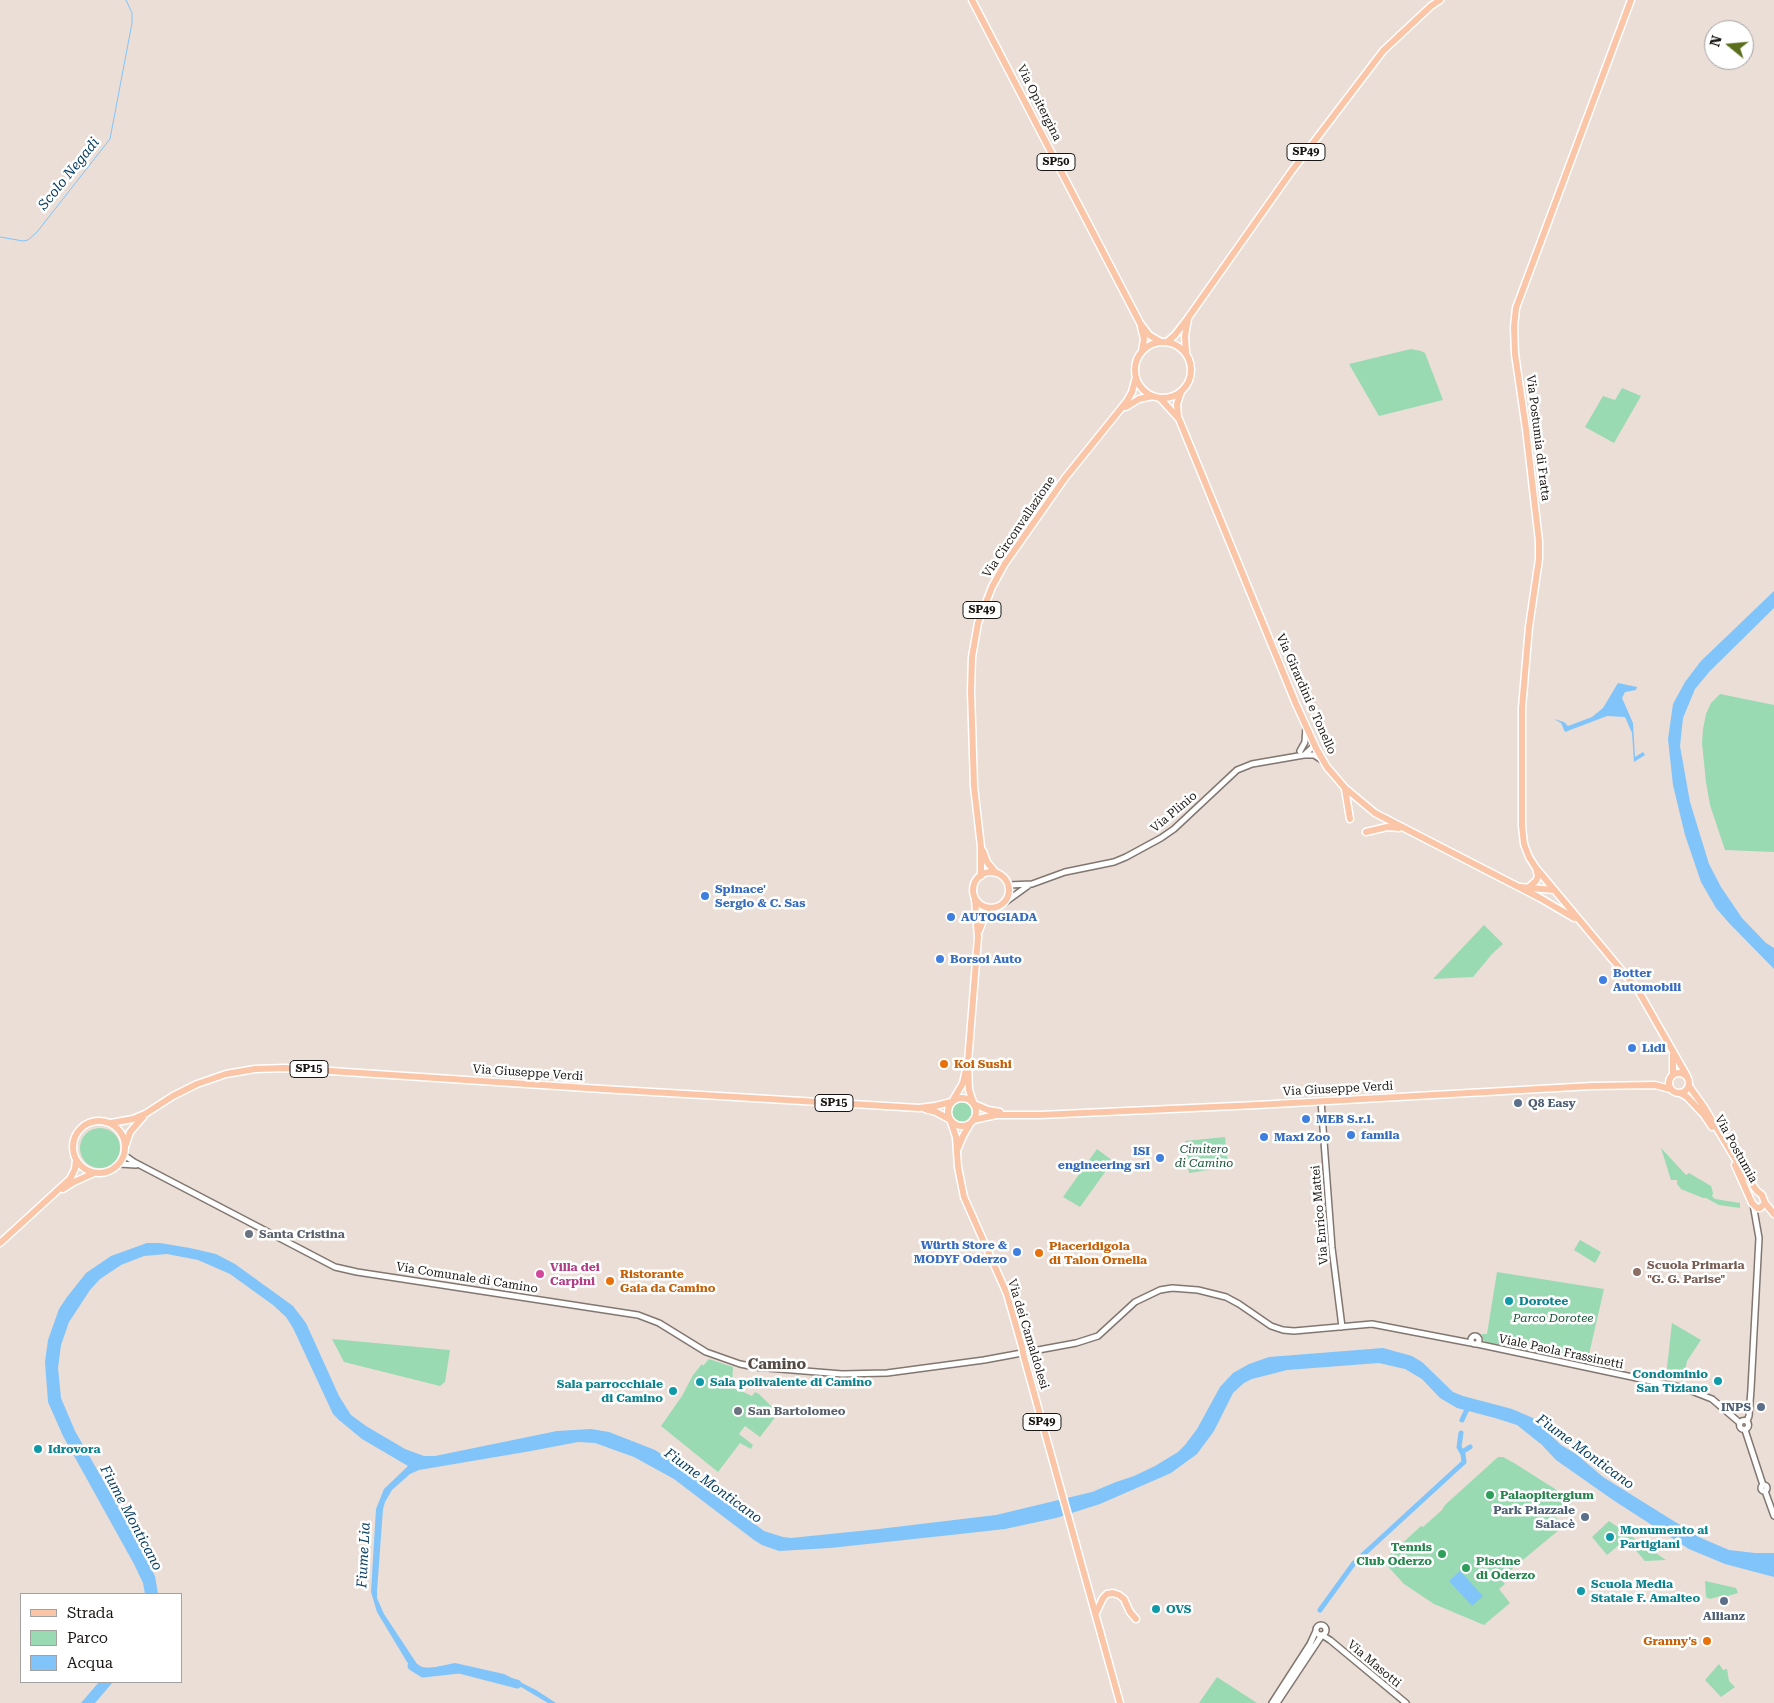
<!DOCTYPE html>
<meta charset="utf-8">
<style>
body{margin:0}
#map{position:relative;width:1774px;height:1703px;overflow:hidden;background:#eaded7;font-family:"Roboto Serif",serif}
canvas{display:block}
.legend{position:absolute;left:20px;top:1593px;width:162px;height:90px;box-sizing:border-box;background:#fff;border:1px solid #a3a2a1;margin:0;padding:6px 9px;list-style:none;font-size:15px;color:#1a1613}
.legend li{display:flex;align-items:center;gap:10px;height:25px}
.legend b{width:25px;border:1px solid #a3a2a1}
.north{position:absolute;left:1704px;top:20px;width:50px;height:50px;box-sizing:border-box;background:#fff;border:1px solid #a3a2a1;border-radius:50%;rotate:287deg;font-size:14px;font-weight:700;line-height:20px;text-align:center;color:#1a1613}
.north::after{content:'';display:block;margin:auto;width:18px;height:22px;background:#5a6e1d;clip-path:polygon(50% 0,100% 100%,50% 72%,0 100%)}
</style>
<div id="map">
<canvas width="1774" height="1703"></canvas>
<ul class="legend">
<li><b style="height:6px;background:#fbc5a7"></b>Strada</li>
<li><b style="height:14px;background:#99dab2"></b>Parco</li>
<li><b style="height:14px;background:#81c4fa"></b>Acqua</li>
</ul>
<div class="north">N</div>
</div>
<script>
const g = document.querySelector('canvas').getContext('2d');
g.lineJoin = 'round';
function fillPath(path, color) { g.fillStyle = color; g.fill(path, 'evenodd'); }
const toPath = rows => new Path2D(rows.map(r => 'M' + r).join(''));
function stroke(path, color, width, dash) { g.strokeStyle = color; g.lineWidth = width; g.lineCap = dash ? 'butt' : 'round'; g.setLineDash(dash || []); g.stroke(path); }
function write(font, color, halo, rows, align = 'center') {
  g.font = font + ' "Roboto Serif",serif'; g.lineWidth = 5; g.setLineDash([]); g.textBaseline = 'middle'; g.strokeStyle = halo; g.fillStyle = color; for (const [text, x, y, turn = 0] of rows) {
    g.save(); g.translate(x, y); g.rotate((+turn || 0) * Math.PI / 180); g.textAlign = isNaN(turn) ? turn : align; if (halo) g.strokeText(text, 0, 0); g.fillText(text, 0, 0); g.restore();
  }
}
const green = toPath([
 [1411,349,1421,351,1425,353,1443,400,1379,416,1349,364],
 [1622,388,1641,396,1614,443,1585,427,1603,396,1615,400],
 [1720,694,1774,705,1774,852,1725,850,1710,805,1706,782,1702,743,1703,729,1706,714,1711,703],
 [1484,925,1503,944,1492,954,1473,977,1433,979],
 '951 1111a11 11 0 1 1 22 0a11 11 0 1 1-22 0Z',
 '80 1148a20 20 0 1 1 40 0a20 20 0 1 1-40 0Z',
 [1225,1137,1228,1167,1189,1173,1185,1141],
 [1661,1148,1686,1175,1689,1173,1711,1186,1713,1193,1712,1196,1715,1199,1740,1203,1740,1208,1719,1205,1706,1198,1703,1198,1681,1189,1677,1184,1677,1180,1671,1180],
 [1097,1149,1113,1161,1080,1207,1063,1197],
 [1580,1240,1601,1252,1595,1263,1574,1250],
 [1497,1272,1604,1289,1587,1363,1486,1342,1483,1340,1482,1334,1487,1334],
 [1672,1323,1701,1340,1687,1361,1683,1381,1666,1377],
 [332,1339,450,1350,445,1382,440,1386,344,1362],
 [709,1359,733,1367,732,1387,752,1396,755,1392,759,1394,775,1410,780,1411,760,1437,745,1426,739,1434,753,1445,751,1449,740,1443,718,1472,661,1426,682,1396,693,1375,702,1364,703,1366],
 [1498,1457,1503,1457,1514,1463,1574,1501,1555,1517,1565,1525,1501,1578,1505,1584,1499,1589,1510,1603,1484,1625,1434,1604,1404,1584,1383,1561,1421,1526,1423,1527,1442,1510,1445,1505],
 [1609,1521,1666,1560,1645,1561,1626,1539,1607,1555,1592,1537],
 [1705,1581,1736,1588,1738,1593,1721,1598,1720,1596,1710,1599,1706,1597],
 [1719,1664,1723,1670,1727,1669,1729,1681,1735,1687,1721,1697,1705,1680],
 [1217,1677,1257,1703,1199,1703]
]);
const water = toPath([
 [1774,591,1774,608,1710,671,1695,689,1683,718,1680,746,1690,802,1709,864,1721,887,1742,918,1766,943,1774,948,1774,969,1729,923,1716,908,1701,882,1685,835,1673,785,1668,739,1673,704,1685,682,1701,661],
 [1618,683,1637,687,1636,690,1625,692,1622,698,1633,723,1635,757,1643,752,1645,755,1634,762,1632,733,1625,717,1607,716,1565,732,1561,723,1554,719,1564,722,1568,726,1592,717,1603,708],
 [147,1243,160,1243,190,1248,216,1254,235,1264,293,1306,306,1323,339,1396,351,1415,366,1426,405,1449,424,1456,435,1456,557,1431,591,1429,609,1432,655,1450,678,1465,764,1531,783,1537,791,1538,879,1529,996,1515,1092,1492,1116,1482,1134,1476,1155,1466,1178,1452,1185,1445,1197,1429,1220,1387,1233,1373,1249,1364,1269,1357,1383,1348,1412,1356,1422,1362,1453,1392,1463,1396,1512,1409,1533,1418,1561,1445,1576,1454,1603,1477,1701,1538,1729,1550,1755,1553,1774,1553,1774,1577,1725,1564,1689,1549,1613,1500,1556,1460,1542,1445,1517,1425,1495,1418,1457,1408,1440,1398,1422,1379,1405,1369,1379,1363,1287,1370,1252,1379,1244,1383,1233,1393,1214,1431,1197,1454,1171,1473,1100,1504,1056,1518,1005,1529,951,1535,830,1548,779,1551,762,1545,754,1540,674,1479,634,1457,595,1443,578,1442,531,1451,419,1470,410,1474,392,1490,385,1502,383,1509,377,1591,377,1598,384,1614,417,1664,421,1667,431,1668,455,1663,504,1674,536,1690,556,1703,548,1703,521,1687,497,1677,467,1669,449,1667,426,1672,416,1672,407,1662,377,1612,371,1592,376,1509,384,1489,408,1466,362,1439,339,1420,333,1414,293,1328,286,1317,273,1305,230,1274,198,1260,167,1254,144,1256,121,1265,100,1279,90,1290,69,1322,61,1345,58,1368,61,1398,75,1431,131,1529,155,1576,158,1594,145,1594,143,1583,134,1564,63,1436,48,1402,45,1362,48,1340,59,1309,67,1297,86,1273,111,1256],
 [1460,1571,1483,1596,1472,1606,1449,1581],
 [99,1682,113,1682,95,1703,81,1703]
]);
const stream = toPath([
 [0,237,23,241,28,240,37,232,110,139,132,23,132,13,126,0]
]);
const canal = toPath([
 [1462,1420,1469,1405],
 [1462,1452,1470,1447],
 [1320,1610,1354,1563,1464,1462,1463,1454,1459,1447,1461,1433]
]);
const river = toPath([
 [412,1666,423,1673,459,1669,517,1684]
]);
const minor = toPath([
 [1300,751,1305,742,1306,727],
 [1304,755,1314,755,1322,760],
 [1008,885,1032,884,1065,872,1114,862,1126,857,1161,838,1174,829,1237,770,1252,764,1304,755,1315,745],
 [1004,903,1029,885],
 [1321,1101,1332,1248,1342,1327],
 [124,1155,134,1162,335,1267,357,1272,638,1315,659,1323,706,1352,740,1364,755,1367,842,1374,887,1373,984,1360,1076,1343,1098,1336,1135,1302,1160,1290,1172,1288,1198,1290,1226,1297,1239,1304,1271,1326,1283,1330,1294,1331,1372,1324,1471,1343],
 [119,1164,136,1165],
 '1471 1340a4 4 0 1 1 8 0a4 4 0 1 1-8 0Z',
 [1477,1344,1684,1388,1712,1399,1740,1423],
 '1739.5 1425a4.5 4.5 0 1 1 9 0a4.5 4.5 0 1 1-9 0Z',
 [1747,1421,1749,1416,1751,1389,1759,1238,1753,1204],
 [1745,1430,1763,1485],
 '1761 1488a3 3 0 1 1 6 0a3 3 0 1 1-6 0Z',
 [1765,1491,1774,1516],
 '1316 1630a5 5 0 1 1 10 0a5 5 0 1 1-10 0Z',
 [1272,1703,1310,1644,1316,1631],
 [1277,1703,1322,1635,1330,1640,1406,1703]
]);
const major = toPath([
 [972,0,1140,323,1149,335,1161,342],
 [1631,0,1516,308,1514,327,1515,354,1526,429,1539,541,1539,559,1529,627,1522,708,1522,826,1524,844,1529,857,1536,868,1638,990,1687,1076],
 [1141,327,1144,339,1142,351],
 '1135 370a28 28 0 1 1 56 0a28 28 0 1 1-56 0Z',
 [1167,342,1175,335,1188,318,1291,172,1383,51,1431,6,1440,0],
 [1186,352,1185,336,1188,319],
 [1160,398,1179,419,1296,704,1316,748,1327,767,1345,788,1375,813,1540,898,1574,918],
 [1126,407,1139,399,1153,396],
 [1178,417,1177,404,1181,392],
 [1345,789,1350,819],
 [1366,832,1387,827,1399,828],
 [983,851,987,862,996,873],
 '973 890a18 18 0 1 1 36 0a18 18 0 1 1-36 0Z',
 [981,876,981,847,974,786,971,691,972,657,978,623,992,587,1004,565,1065,478,1127,401,1132,392,1136,377],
 [1520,887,1554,890],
 [1529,887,1536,881,1538,876,1536,868],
 [979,931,984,918,991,908],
 [1673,1055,1673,1074],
 '1669 1083a10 10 0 1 1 20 0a10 10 0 1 1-20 0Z',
 [1689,1086,1704,1107,1742,1170,1757,1191,1762,1195,1765,1203,1774,1214],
 [1680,1093,1687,1097,1704,1115,1712,1127],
 '948 1112a14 14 0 1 1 28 0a14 14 0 1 1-28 0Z',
 [953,1100,963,1083,966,1070],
 [973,1102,969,1090,968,1062,978,937,975,899],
 [974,1104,988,1110,1000,1112],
 [925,1109,936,1112,949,1119],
 [973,1120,996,1115,1040,1115,1257,1105,1592,1086,1655,1085,1670,1089],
 '73 1147a26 26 0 1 1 52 0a26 26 0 1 1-52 0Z',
 [951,1122,956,1137,958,1167,964,1197,1007,1294,1022,1347],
 [111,1123,133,1119,145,1114,173,1096,197,1084,226,1074,255,1069,285,1068,602,1089,919,1108,935,1106,951,1102],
 [126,1144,130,1132,143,1117],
 [958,1148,963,1136,970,1124],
 [1735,1165,1752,1203,1757,1208,1760,1208,1765,1203],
 [63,1189,74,1182,94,1173],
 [0,1243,70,1179,75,1169,76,1160],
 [1024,1357,1120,1703],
 [1096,1613,1103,1598,1107,1594,1113,1593,1119,1595,1124,1599,1130,1612,1136,1619]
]);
const majorBridge = toPath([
 [1022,1347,1024,1357]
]);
const markers = [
 [705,896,5,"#3f7fe0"],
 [951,917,5,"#3f7fe0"],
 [940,959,5,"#3f7fe0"],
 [1603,980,5,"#3f7fe0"],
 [1632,1048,5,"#3f7fe0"],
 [944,1064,5,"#e8710a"],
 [1518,1103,5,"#5c6f8a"],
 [1306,1119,5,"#3f7fe0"],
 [1351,1135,5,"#3f7fe0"],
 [1264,1137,5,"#3f7fe0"],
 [1160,1158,5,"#3f7fe0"],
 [249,1234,5,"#6b7280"],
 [1017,1252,5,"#3f7fe0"],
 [1039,1253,5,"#e8710a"],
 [1637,1272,5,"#8d6e63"],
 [540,1274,5,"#d1479c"],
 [610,1281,5,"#e8710a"],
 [1509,1301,5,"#0f9aa8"],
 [1718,1381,5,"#0f9aa8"],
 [700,1382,5,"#0f9aa8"],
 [673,1391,5,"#0f9aa8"],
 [1761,1407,5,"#5c6f8a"],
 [738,1411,5,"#6b7280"],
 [38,1449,5,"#0f9aa8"],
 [1490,1495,5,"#2e9e5b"],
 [1585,1517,5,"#5c6f8a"],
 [1610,1537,5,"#0f9aa8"],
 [1442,1554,5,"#2e9e5b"],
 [1466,1568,5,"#2e9e5b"],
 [1581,1591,5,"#0f9aa8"],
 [1724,1601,5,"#5c6f8a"],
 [1156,1609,5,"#0f9aa8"],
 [1707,1641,5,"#e8710a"]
];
const shields = [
 [1306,152,38],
 [1056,162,38],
 [982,610,38],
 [309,1069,38],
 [834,1103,38],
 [1042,1422,38]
];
const shieldNames = [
 ["SP49",1306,152],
 ["SP50",1056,162],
 ["SP49",982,610],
 ["SP15",309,1069],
 ["SP15",834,1103],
 ["SP49",1042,1422]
];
const streetNames = [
 ["Via Opitergina",1039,103,63],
 ["Via Postumia di Fratta",1538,438,83],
 ["Via Circonvallazione",1019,527,-56],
 ["Via Girardini e Tonello",1306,694,66],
 ["Via Plinio",1174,812,-40],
 ["Via Giuseppe Verdi",528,1073,4],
 ["Via Giuseppe Verdi",1338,1089,-3],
 ["Via Postumia",1736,1149,61],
 ["Via Enrico Mattei",1320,1215,-95],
 ["Via Comunale di Camino",467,1278,9],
 ["Via dei Camaldolesi",1028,1334,73],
 ["Viale Paola Frassinetti",1561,1352,12],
 ["Via Masotti",1374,1664,40]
];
const shopNames = [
 ["Spinace'",715,889],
 ["Sergio & C. Sas",715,903],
 ["AUTOGIADA",961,917],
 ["Borsoi Auto",950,959],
 ["Botter",1613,973],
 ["Automobili",1613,987],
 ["Lidl",1642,1048],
 ["MEB S.r.l.",1316,1119],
 ["famila",1361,1135],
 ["Maxi Zoo",1274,1137],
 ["ISI",1150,1151,"right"],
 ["engineering srl",1150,1165,"right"],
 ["Würth Store &",1007,1245,"right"],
 ["MODYF Oderzo",1007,1259,"right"]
];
const foodNames = [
 ["Koi Sushi",954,1064],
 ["Piaceridigola",1049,1246],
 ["di Talon Ornella",1049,1260],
 ["Ristorante",620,1274],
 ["Gaia da Camino",620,1288],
 ["Granny's",1697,1641,"right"]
];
const serviceNames = [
 ["Q8 Easy",1528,1103,"left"],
 ["INPS",1751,1407],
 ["Park Piazzale",1575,1510],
 ["Salacè",1575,1524],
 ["Allianz",1724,1616,"center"]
];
const parkNames = [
 ["Cimitero",1204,1149],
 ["di Camino",1204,1163],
 ["Parco Dorotee",1553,1318]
];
const worshipNames = [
 ["Santa Cristina",259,1234],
 ["San Bartolomeo",748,1411]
];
const educationNames = [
 ["Scuola Primaria",1647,1265],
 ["\"G. G. Parise\"",1647,1279]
];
const hotelNames = [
 ["Villa dei",550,1267],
 ["Carpini",550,1281]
];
const cultureNames = [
 ["Dorotee",1519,1301],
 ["Condominio",1708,1374,"right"],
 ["San Tiziano",1708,1388,"right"],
 ["Sala polivalente di Camino",710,1382],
 ["Sala parrocchiale",663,1384,"right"],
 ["di Camino",663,1398,"right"],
 ["Idrovora",48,1449],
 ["Monumento ai",1620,1530],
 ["Partigiani",1620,1544],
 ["Scuola Media",1591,1584],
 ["Statale F. Amalteo",1591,1598],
 ["OVS",1166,1609]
];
const leisureNames = [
 ["Palaopitergium",1500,1495],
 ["Tennis",1432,1547,"right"],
 ["Club Oderzo",1432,1561,"right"],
 ["Piscine",1476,1561],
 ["di Oderzo",1476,1575]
];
const waterNames = [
 ["Scolo Negadi",69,174,-51],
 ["Fiume Monticano",1585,1452,36],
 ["Fiume Monticano",713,1486,36],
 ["Fiume Monticano",131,1518,62],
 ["Fiume Lia",364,1555,-87]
];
const quarterNames = [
 ["Camino",777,1365]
];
fillPath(green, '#99dab2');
fillPath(water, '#81c4fa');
stroke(stream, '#81c4fa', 1);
stroke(canal, '#81c4fa', 5);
stroke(river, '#81c4fa', 9);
stroke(minor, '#827770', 8);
stroke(major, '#fff', 9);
stroke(minor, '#fff', 5);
stroke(major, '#fbc5a7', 6);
stroke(majorBridge, '#fff', 9, []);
stroke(majorBridge, '#fbc5a7', 6);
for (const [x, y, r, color] of markers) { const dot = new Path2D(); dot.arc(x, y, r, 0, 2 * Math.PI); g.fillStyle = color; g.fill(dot); stroke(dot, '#fff', 2); }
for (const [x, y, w] of shields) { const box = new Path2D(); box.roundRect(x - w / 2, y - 8.5, w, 17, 4); g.fillStyle = '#fff'; g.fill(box); stroke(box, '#1a1613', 1); }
write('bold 11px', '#1a1613', null, shieldNames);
write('12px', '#1a1613', '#fff', streetNames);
write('bold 12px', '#366cbe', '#fff', shopNames, 'left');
write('bold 12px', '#c56008', '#fff', foodNames, 'left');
write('bold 12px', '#4e5e75', '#fff', serviceNames, 'right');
write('italic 12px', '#1b5638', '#fff', parkNames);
write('bold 12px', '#5b616d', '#fff', worshipNames, 'left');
write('bold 12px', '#785e54', '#fff', educationNames, 'left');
write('bold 12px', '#b23c85', '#fff', hotelNames, 'left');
write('bold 12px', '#0d838f', '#fff', cultureNames, 'left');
write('bold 12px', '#27864d', '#fff', leisureNames, 'left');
write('italic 14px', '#0a3f62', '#fff', waterNames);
write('bold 15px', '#564c46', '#fff', quarterNames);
</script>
